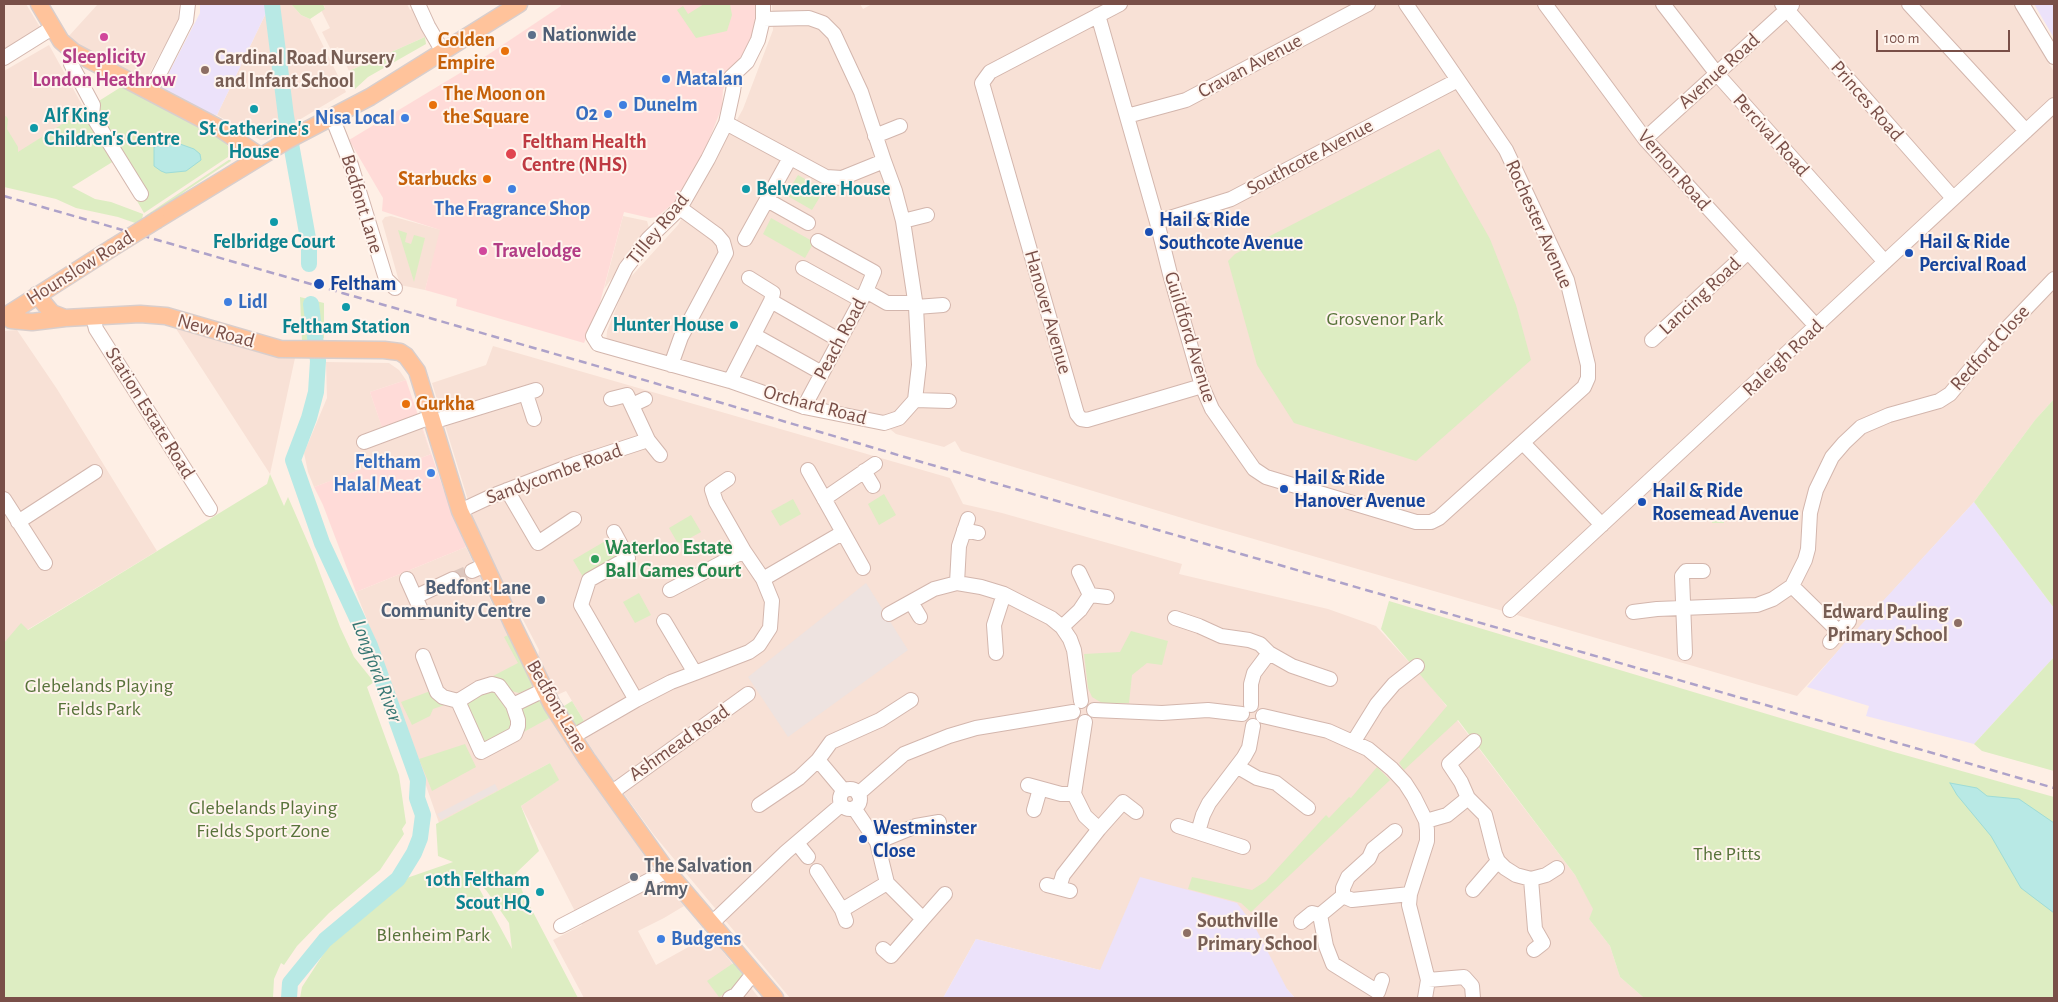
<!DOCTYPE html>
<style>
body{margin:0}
#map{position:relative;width:2058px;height:1002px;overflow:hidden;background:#feefe5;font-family:"Alegreya Sans",sans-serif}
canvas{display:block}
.frame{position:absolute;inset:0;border:5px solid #794f48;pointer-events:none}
.scale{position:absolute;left:1876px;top:30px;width:134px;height:22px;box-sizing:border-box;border:2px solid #794f48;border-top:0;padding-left:6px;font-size:15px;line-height:18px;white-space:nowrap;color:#794f48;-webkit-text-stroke:4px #fff4ed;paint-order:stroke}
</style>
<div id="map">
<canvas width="2058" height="1002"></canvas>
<div class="frame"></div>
<div class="scale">100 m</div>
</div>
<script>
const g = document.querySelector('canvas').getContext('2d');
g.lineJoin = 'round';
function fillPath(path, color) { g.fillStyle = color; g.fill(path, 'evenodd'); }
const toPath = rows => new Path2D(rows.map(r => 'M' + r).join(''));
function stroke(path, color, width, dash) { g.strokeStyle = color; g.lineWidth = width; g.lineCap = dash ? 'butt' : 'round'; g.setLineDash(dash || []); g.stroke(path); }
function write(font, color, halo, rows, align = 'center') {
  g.font = font + ' "Alegreya Sans",sans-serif'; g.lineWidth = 4; g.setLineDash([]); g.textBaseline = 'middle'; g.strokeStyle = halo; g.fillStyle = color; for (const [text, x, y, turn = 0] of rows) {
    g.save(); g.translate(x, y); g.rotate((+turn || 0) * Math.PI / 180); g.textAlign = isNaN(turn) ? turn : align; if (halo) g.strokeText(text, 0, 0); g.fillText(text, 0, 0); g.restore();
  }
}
const residential = toPath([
 [4,4,26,4,40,27,4,50],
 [98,4,179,4,178,21,146,80,78,45,68,37],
 [278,4,291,4,301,15,310,19,346,92,294,123,287,91],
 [323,4,407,4,410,10,412,9,425,37,349,71,338,47,331,50,322,32,330,28,321,10,325,8],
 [772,4,860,4,863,9,872,4,2013,4,2054,72,2054,399,2035,420,1974,502,1797,696,1202,524,961,451,955,441,944,447,896,434,875,417,817,400,606,343,607,331,627,281,678,225,743,109,773,30],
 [266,13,286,127,267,140,260,140,217,115],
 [49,45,86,112,11,158,4,147,4,71],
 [391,216,441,230,425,290,400,285,382,221,385,217],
 [623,216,647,221,649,228,604,289],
 [173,324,279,357,295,358,270,474],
 [17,330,57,389,157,551,4,644,4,331],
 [493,346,950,478,963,504,1002,513,1182,564,1179,574,1328,609,1376,626,1431,686,1457,720,1575,875,1594,909,1589,919,1610,946,1620,977,1644,998,1295,998,1287,989,1100,970,976,939,943,998,790,998,654,835,597,757,585,738,584,721,566,691,557,695,548,678,538,657,539,650,517,608,511,603,471,518,468,500,432,383,486,365],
 [326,362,389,363,399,370,406,380,370,392,382,427,417,415,431,454,392,469,387,457,370,465,371,466,314,487,308,472,304,453,327,398],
 [466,547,496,612,554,722,654,870,684,906,664,918,638,931,656,965,710,935,759,998,584,998,553,940,582,925,521,806,558,780,550,763,439,823,380,653,356,592]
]);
const commercial = toPath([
 [560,4,755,4,756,13,754,33,746,53,732,71,723,90,722,107,703,155,677,200,657,217,650,218,624,212,597,314,584,343,456,306,457,299,425,290,440,230,382,211,383,198,349,140,465,70,561,6],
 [406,380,444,491,446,491,466,547,356,592,323,505,314,487,370,466,370,464,387,457,392,469,431,454,417,416,382,428,370,392]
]);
const industrial = toPath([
 [866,583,908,650,788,737,748,677],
 [495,784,498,790,441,820,437,814]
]);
const education = toPath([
 [200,4,265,4,266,13,217,115,208,114,161,88,200,13],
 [2034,4,2054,4,2054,38],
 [1974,502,2054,608,2054,657,1974,744,1866,716,1869,706,1807,687,1848,639],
 [1140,877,1237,903,1255,927,1287,989,1295,998,943,998,976,939,1100,970]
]);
const green = toPath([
 [291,4,323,4,325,9,310,19,301,15],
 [704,4,730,4,732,15,727,31,696,38,677,10,683,6,688,14],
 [425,37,426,44,368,77,355,89,349,71],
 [121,87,175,113,224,141,230,149,228,157,144,213,114,161,72,187,95,199,111,202,143,214,142,220,138,224,118,217,76,208,56,199,4,187,4,117,6,116,8,119,7,129,18,147,18,152],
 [1439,149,1490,239,1516,305,1531,360,1416,461,1294,423,1257,365,1228,261,1235,254],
 [230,159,231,161,187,190,147,220,145,216],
 [798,175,824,190,812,210,786,195],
 [771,218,814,242,805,258,763,234],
 [398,230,407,233,405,242,411,244,414,235,425,238,414,282],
 [300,297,324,303,324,338,318,342,302,341],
 [2054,399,2054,608,1974,502,2035,420],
 [270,474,284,506,288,497,312,552,340,627,354,657,374,682,367,687,399,775,406,823,402,829,404,834,380,870,329,913,297,946,284,965,281,963,274,979,273,998,4,998,4,643,21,623,28,630,267,484],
 [884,494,896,515,879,525,868,504],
 [793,499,801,514,780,526,771,511],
 [1711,510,1724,510,1724,523,1712,523],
 [691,515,701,532,681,543,677,542,669,528],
 [607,540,617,557,583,577,573,560],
 [639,593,651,615,635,623,623,602],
 [1389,601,1894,752,2054,797,2054,998,1644,998,1620,977,1610,946,1589,919,1593,909,1575,875,1458,720,1404,770,1399,763,1447,706,1381,629],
 [1131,631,1168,641,1162,665,1147,663,1132,675,1129,703,1102,703,1092,697,1088,688,1084,654,1120,652],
 [510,634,533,679,531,688,519,693,511,691,503,682,493,676,518,663,504,637],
 [2054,657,2054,771,1982,751,1974,744],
 [494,686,512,721,512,730,484,743,464,698],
 [433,690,456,701,433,709,430,716,412,725,401,702],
 [536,697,544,700,553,716,520,734,519,711,522,704],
 [572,701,584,721,576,726,564,706],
 [465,744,476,767,432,791,419,759],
 [550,763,559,780,521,806,539,851,516,873,523,893,578,998,300,998,302,987,330,944,401,880,453,862,438,856,436,824],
 [473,877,486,890,509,923,512,949],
 [1377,767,1390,780,1251,912,1241,903,1188,889,1192,877,1252,890,1266,881,1326,815,1329,818,1349,797,1351,798],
 [735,962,742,971,743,977,734,988,719,997,707,981]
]);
const water = toPath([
 [168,143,180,144,194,149,200,154,201,160,186,171,166,173,161,171,154,166,154,147,168,143],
 [1950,783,1977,788,1987,796,2019,799,2054,823,2054,913,2021,888,1991,836,1957,795,1950,783]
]);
const river = toPath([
 [272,4,286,116,309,244,309,264],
 [289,998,290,983,325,940,398,879,414,853,420,838,423,815,417,798,418,780,370,646,322,543,293,460,309,418,316,392,318,361,311,304]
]);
const minorTunnel = toPath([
 [453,579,472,571]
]);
const minor = toPath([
 [418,4,428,26,443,52],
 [763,4,763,19,758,40,747,62,731,77,734,84,733,91,726,123,708,159,680,208,648,239,626,268,593,336,598,344,730,381,804,407,884,423,899,418,915,400,919,365,916,307,903,221,895,191,884,161],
 [1120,4,990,72,982,83,1077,414,1081,419,1087,420,1202,386],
 [1545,4,1645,139,1816,326],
 [1663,4,1717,74,1885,262],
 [1782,4,1953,198],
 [1909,4,2026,131],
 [2022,4,2054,57],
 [1098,15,1157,222,1170,274,1202,386,1212,409,1254,469,1266,477,1416,522,1431,522,1439,518,1584,387,1588,378,1588,365,1567,280,1506,150,1406,4],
 [74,52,71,64,93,105,92,115,141,194],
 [4,58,52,28],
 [150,92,186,21,188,4],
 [1127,116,1186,100,1368,4],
 [332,117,351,165,386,279,395,288],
 [726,123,826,177,842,178,884,161,861,92,834,34,823,23,809,18,763,19],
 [875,136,900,126],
 [1645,139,1792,5],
 [767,200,808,223],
 [903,221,927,215],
 [1157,222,1231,199,1458,80],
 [745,239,790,158],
 [818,241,874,272,866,291],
 [803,268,861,300],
 [771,301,839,340],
 [916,307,943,305],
 [93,317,96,329,210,509],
 [754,335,822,373],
 [1652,340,1748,252],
 [671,365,681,337,726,253,723,242,717,235,680,208],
 [730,381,771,301,773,293,749,278],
 [526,394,534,419],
 [611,399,627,395,648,440,660,455],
 [915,400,949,401],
 [632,405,645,399],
 [804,407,866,291,887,303,916,303],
 [432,422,536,390],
 [364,442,431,417],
 [1523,443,1602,525],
 [808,470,863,568],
 [864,471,873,486],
 [728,479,712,490,716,502,744,551],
 [507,490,538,543,574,519],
 [4,499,45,563],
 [824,499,875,464],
 [460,511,492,496,575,464,648,440],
 [18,522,95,472],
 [964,530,978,533],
 [614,532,628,558,589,580,581,605,636,700],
 [472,571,485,565],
 [1079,572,1090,595],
 [407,579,415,597,453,579],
 [763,579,842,533],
 [957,583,959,546,968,519],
 [1792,586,1839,632,1849,621],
 [670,590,744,551,763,579,772,601,770,628,759,645,749,652,695,673],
 [415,597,422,612],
 [911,602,920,617],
 [1510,610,2054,105],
 [1633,612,1657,609,1757,605,1773,599,1792,586,1805,560,1808,549,1810,513,1816,490,1832,457,1844,443,1861,427,1889,415,1939,401,1950,394,1988,348,2054,279],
 [889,614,934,589,957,583,981,587,1004,594,1051,618,1062,627,1070,639,1074,650,1081,701],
 [1175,618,1199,626,1221,636,1249,640,1260,644,1269,653,1254,673,1251,684,1251,705],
 [1062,627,1080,610,1090,595,1107,597],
 [1830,642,1839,632],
 [996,653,994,625,1004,594],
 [1269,653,1292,666,1330,679],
 [1685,653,1682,576,1686,571,1703,571],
 [423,656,437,692,443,697,458,701,481,752,515,734,518,726,518,720,513,705,499,686,492,684,479,688,458,701],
 [513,705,544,690],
 [1094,710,1162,713,1208,710,1242,714],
 [1263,716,1328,731,1368,749,1392,769,1405,783,1414,797,1426,821,1427,830,1427,841,1410,894,1409,905,1428,980,1425,998],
 [1085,722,1074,794,1085,816,1099,829,1123,802,1136,812],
 [572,737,636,700,671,682,695,673,664,621],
 [1354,741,1377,704,1394,684,1417,666],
 [818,760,844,791],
 [1238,767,1257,778,1276,783,1308,808],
 [1028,785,1061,794,1074,794],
 '840 799a10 10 0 1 1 20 0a10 10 0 1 1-20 0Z',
 [611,793,748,694],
 [858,794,904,754,949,736,976,728,1073,712],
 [1468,798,1461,782,1449,764,1474,741],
 [759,805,799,778,818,760,831,742,880,720,911,700],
 [854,808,877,842,887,883,923,919,945,894],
 [1034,810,1040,789],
 [1426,821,1447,815,1468,798,1485,815,1495,854,1498,861,1505,868,1516,875,1531,879,1546,875,1557,868],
 [1178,826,1243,847],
 [1198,832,1203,815,1209,803,1244,757,1249,748,1253,726],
 [877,842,916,826,939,822],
 [797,843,808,857],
 [817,871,842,910,846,921],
 [1531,879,1535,929,1543,943,1534,950],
 [1047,885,1070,891],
 [1059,888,1063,875,1099,829],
 [1473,890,1498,861],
 [1343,896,1343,888,1348,877,1369,858,1373,849,1395,831],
 [842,910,887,883],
 [1301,922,1312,913,1320,915],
 [712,923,786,852,841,805],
 [561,926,667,871],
 [883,949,891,956,923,919],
 [1382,980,1378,992,1333,964,1326,946,1320,915,1343,896,1352,900,1410,894],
 [1428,980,1464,977,1472,986,1473,998],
 [730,998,736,995,748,980,756,975]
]);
const major = toPath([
 [39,4,61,41,74,52,219,128,260,156],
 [157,220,288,140,370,97,519,4],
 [37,295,52,313,65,318],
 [6,315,11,320,32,322,65,318,140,314,166,316,280,349,384,350,400,352,406,356,417,371,460,511,513,625,552,705,587,759,667,871,775,998],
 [4,317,112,248]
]);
const rail = toPath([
 [4,196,590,364,925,463,2054,788]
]);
const majorBridge = toPath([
 [112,248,157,220]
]);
const markers = [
 [532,35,5,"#5c6f8a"],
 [104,37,5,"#d1479c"],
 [505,51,5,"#e8710a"],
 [205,70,5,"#8d6e63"],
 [666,79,5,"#3f7fe0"],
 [433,105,5,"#e8710a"],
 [623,105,5,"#3f7fe0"],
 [254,109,5,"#0f9aa8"],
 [608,114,5,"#3f7fe0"],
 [405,118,5,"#3f7fe0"],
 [34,128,5,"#0f9aa8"],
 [511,154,6,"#e0444e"],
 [487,179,5,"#e8710a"],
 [512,189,5,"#3f7fe0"],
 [746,189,5,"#0f9aa8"],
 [274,222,5,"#0f9aa8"],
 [1149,232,5,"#1a4fb4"],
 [483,251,5,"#d1479c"],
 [1909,253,5,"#1a4fb4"],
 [319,284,6,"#1a4fb4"],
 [228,302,5,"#3f7fe0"],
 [346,307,5,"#0f9aa8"],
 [734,325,5,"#0f9aa8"],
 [406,404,5,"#e8710a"],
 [431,473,5,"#3f7fe0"],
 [1284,489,5,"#1a4fb4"],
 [1642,502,5,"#1a4fb4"],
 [595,559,5,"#2e9e5b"],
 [541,600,5,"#5c6f8a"],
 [1958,623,5,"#8d6e63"],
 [863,839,5,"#1a4fb4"],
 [634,877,5,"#6b7280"],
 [540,892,5,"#0f9aa8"],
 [1187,933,5,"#8d6e63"],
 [661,939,5,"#3f7fe0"]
];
const serviceNames = [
 ["Nationwide",542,35],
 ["Bedfont Lane",531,588,"right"],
 ["Community Centre",531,611,"right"]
];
const foodNames = [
 ["Golden",495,40],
 ["Empire",495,63],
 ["The Moon on",443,94,"left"],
 ["the Square",443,117,"left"],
 ["Starbucks",477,179],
 ["Gurkha",416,404,"left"]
];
const hotelNames = [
 ["Sleeplicity",104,57],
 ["London Heathrow",104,80],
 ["Travelodge",493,251,"left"]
];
const educationNames = [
 ["Cardinal Road Nursery",215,58],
 ["and Infant School",215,81],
 ["Edward Pauling",1948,612,"right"],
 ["Primary School",1948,635,"right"],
 ["Southville",1197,921],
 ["Primary School",1197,944]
];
const streetNames = [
 ["Cravan Avenue",1250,66,-28],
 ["Avenue Road",1719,71,-42],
 ["Princes Road",1867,101,49],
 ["Percival Road",1771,135,48],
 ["Southcote Avenue",1310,157,-28],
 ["Vernon Road",1674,170,49],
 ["Bedfont Lane",362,204,73],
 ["Rochester Avenue",1539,224,66],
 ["Tilley Road",658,229,-51],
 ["Hounslow Road",80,268,-32],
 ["Lancing Road",1700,296,-43],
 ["Hanover Avenue",1048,312,74],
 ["New Road",216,331,16],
 ["Guildford Avenue",1190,337,73],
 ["Peach Road",840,339,-62],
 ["Redford Close",1990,348,-48],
 ["Raleigh Road",1783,358,-43],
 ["Orchard Road",815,405,15],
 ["Station Estate Road",150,413,58],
 ["Sandycombe Road",554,474,-20],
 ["Bedfont Lane",557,706,60],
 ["Ashmead Road",679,743,-35]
];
const shopNames = [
 ["Matalan",676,79],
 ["Dunelm",633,105],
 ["O2",598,114,"right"],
 ["Nisa Local",395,118,"right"],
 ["The Fragrance Shop",512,209,"center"],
 ["Lidl",238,302],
 ["Feltham",421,462,"right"],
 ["Halal Meat",421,485,"right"],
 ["Budgens",671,939]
];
const cultureNames = [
 ["Alf King",44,116,"left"],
 ["Children's Centre",44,139,"left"],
 ["St Catherine's",254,129],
 ["House",254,152],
 ["Belvedere House",756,189,"left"],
 ["Felbridge Court",274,242],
 ["Hunter House",724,325,"right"],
 ["Feltham Station",346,327],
 ["10th Feltham",530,880,"right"],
 ["Scout HQ",530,903,"right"]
];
const healthNames = [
 ["Feltham Health",522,142],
 ["Centre (NHS)",522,165]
];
const transitNames = [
 ["Hail & Ride",1159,220],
 ["Southcote Avenue",1159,243],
 ["Hail & Ride",1919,242],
 ["Percival Road",1919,265],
 ["Feltham",330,284],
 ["Hail & Ride",1294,478],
 ["Hanover Avenue",1294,501],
 ["Hail & Ride",1652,491],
 ["Rosemead Avenue",1652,514],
 ["Westminster",873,828],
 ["Close",873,851]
];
const parkNames = [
 ["Grosvenor Park",1385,319],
 ["Glebelands Playing",99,686],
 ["Fields Park",99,709],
 ["Glebelands Playing",263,808],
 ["Fields Sport Zone",263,831],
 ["The Pitts",1727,854],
 ["Blenheim Park",433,935]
];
const leisureNames = [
 ["Waterloo Estate",605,548],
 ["Ball Games Court",605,571]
];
const worshipNames = [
 ["The Salvation",644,866],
 ["Army",644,889]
];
const waterNames = [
 ["Longford River",377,671,69]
];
fillPath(residential, '#f8e1d6');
fillPath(commercial, '#ffdbd8');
fillPath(industrial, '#eee3e0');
fillPath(education, '#ece2fa');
fillPath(green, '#ddedc2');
fillPath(water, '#b8e9e5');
stroke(water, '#9edcd7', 1);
stroke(river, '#b8e9e5', 16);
stroke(minorTunnel, '#ddc7be', 14, [14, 7]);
stroke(minor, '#d3b6ad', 16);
stroke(major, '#d9cecc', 19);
stroke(minor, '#fff', 14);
stroke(major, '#ffc39b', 16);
stroke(rail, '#aea2c9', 2.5, [8, 5]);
stroke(majorBridge, '#d9cecc', 19, []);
stroke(majorBridge, '#ffc39b', 16);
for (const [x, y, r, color] of markers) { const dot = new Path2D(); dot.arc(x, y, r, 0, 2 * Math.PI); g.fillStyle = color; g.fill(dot); stroke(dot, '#fff4ed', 2); }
write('bold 20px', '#4e5e75', '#fff4ed', serviceNames, 'left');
write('bold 20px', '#c56008', '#fff4ed', foodNames, 'right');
write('bold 20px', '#b23c85', '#fff4ed', hotelNames);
write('bold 20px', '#785e54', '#fff4ed', educationNames, 'left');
write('20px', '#794f48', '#fff4ed', streetNames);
write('bold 20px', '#366cbe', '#fff4ed', shopNames, 'left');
write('bold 20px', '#0d838f', '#fff4ed', cultureNames);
write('bold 20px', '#be3a42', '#fff4ed', healthNames, 'left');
write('bold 20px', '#164399', '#fff4ed', transitNames, 'left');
write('20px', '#58733a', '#fff4ed', parkNames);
write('bold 20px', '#27864d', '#fff4ed', leisureNames, 'left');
write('bold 20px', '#5b616d', '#fff4ed', worshipNames, 'left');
write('italic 21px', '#387874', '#fff4ed', waterNames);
</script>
